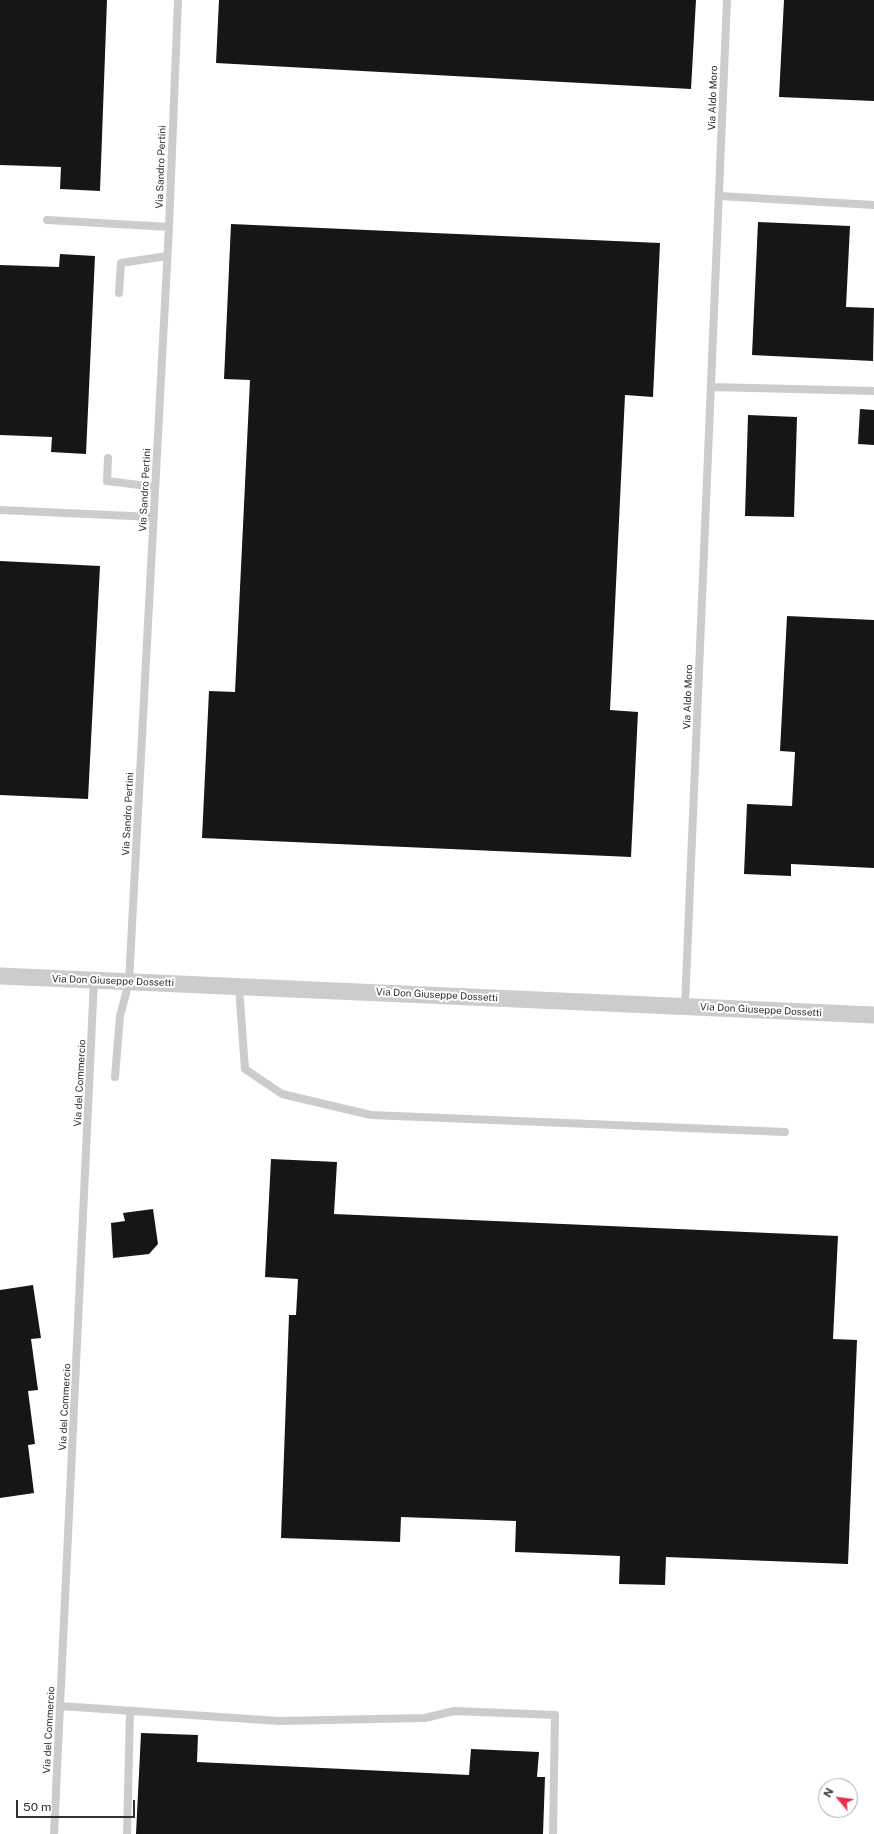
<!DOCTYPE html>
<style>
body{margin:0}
#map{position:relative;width:874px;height:1834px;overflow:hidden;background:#fff;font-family:"Public Sans",sans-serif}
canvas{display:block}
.north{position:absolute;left:818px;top:1778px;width:40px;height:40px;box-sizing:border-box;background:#fff;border:1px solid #acacac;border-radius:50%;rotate:299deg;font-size:11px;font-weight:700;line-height:16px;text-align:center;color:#2f2f2f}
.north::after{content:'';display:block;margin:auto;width:14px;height:18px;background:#e5324b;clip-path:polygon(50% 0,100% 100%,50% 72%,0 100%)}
.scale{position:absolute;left:16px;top:1800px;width:119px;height:18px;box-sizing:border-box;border:2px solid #2f2f2f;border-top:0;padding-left:5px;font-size:12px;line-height:14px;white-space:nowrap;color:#2f2f2f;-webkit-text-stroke:3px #fff;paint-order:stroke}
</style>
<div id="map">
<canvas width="874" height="1834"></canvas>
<div class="north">N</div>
<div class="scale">50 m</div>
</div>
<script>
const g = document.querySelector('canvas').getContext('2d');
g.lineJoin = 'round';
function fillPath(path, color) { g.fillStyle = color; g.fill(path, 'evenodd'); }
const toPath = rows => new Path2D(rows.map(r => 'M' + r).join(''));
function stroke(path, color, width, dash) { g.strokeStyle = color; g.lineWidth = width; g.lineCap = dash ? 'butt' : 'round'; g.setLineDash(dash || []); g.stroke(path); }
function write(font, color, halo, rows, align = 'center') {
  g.font = font + ' "Public Sans",sans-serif'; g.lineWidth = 4; g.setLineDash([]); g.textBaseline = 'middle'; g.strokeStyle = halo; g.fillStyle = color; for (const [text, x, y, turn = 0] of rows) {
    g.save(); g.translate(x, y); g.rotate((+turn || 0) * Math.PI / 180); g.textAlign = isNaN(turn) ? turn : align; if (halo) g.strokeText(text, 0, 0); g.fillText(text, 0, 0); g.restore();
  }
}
const building = toPath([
 [0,0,107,0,100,191,60,189,61,167,0,165],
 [219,0,696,0,691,89,216,63],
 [784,0,874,0,874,101,779,97],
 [758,222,850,226,846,307,874,308,873,361,752,355],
 [231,224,660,243,653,397,625,395,610,710,638,712,631,857,202,838,209,691,235,692,250,380,224,379],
 [60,254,95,256,86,454,51,452,52,437,0,435,0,265,59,267],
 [860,409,874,410,874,445,858,444],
 [748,415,797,417,794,517,745,516],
 [0,561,100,566,88,799,0,795],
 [787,616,874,620,874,868,791,864,791,876,744,874,747,804,792,806,795,752,780,751],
 [271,1159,337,1162,334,1214,838,1236,833,1339,857,1340,848,1564,666,1557,665,1585,619,1584,620,1556,515,1552,516,1521,401,1517,400,1542,281,1538,289,1315,296,1315,298,1279,265,1277],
 [153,1209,158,1244,149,1254,113,1258,111,1223,125,1221,123,1213],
 [33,1285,41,1338,31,1339,38,1390,28,1391,35,1444,28,1445,34,1493,0,1498,0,1290],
 [141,1733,198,1735,197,1762,469,1775,471,1749,539,1752,537,1777,545,1777,543,1834,136,1834]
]);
const service = toPath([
 [719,196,874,205],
 [47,220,169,227],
 [119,293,121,263,167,256],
 [711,387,874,391],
 [108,458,107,481,155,487],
 [0,510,153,517],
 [239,987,245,1069,282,1094,371,1115,785,1132],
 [685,1006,727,0],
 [115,1077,120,1016,129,982,169,227,178,0],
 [60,1706,279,1721,425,1718,454,1711,555,1715,553,1834],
 [54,1834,94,980],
 [127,1834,130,1711]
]);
const minor = toPath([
 [0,976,874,1015]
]);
const streetNames = [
 ["Via Aldo Moro",713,98,-88],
 ["Via Sandro Pertini",161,167,-88],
 ["Via Sandro Pertini",145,490,-87],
 ["Via Aldo Moro",688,697,-88],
 ["Via Sandro Pertini",128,814,-87],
 ["Via Don Giuseppe Dossetti",113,981,2],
 ["Via Don Giuseppe Dossetti",437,995,3],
 ["Via Don Giuseppe Dossetti",761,1010,3],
 ["Via del Commercio",80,1083,-87],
 ["Via del Commercio",65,1407,-87],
 ["Via del Commercio",49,1730,-87]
];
fillPath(building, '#161616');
stroke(service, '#ccc', 8);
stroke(minor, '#ccc', 17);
write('10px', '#2f2f2f', '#fff', streetNames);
</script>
